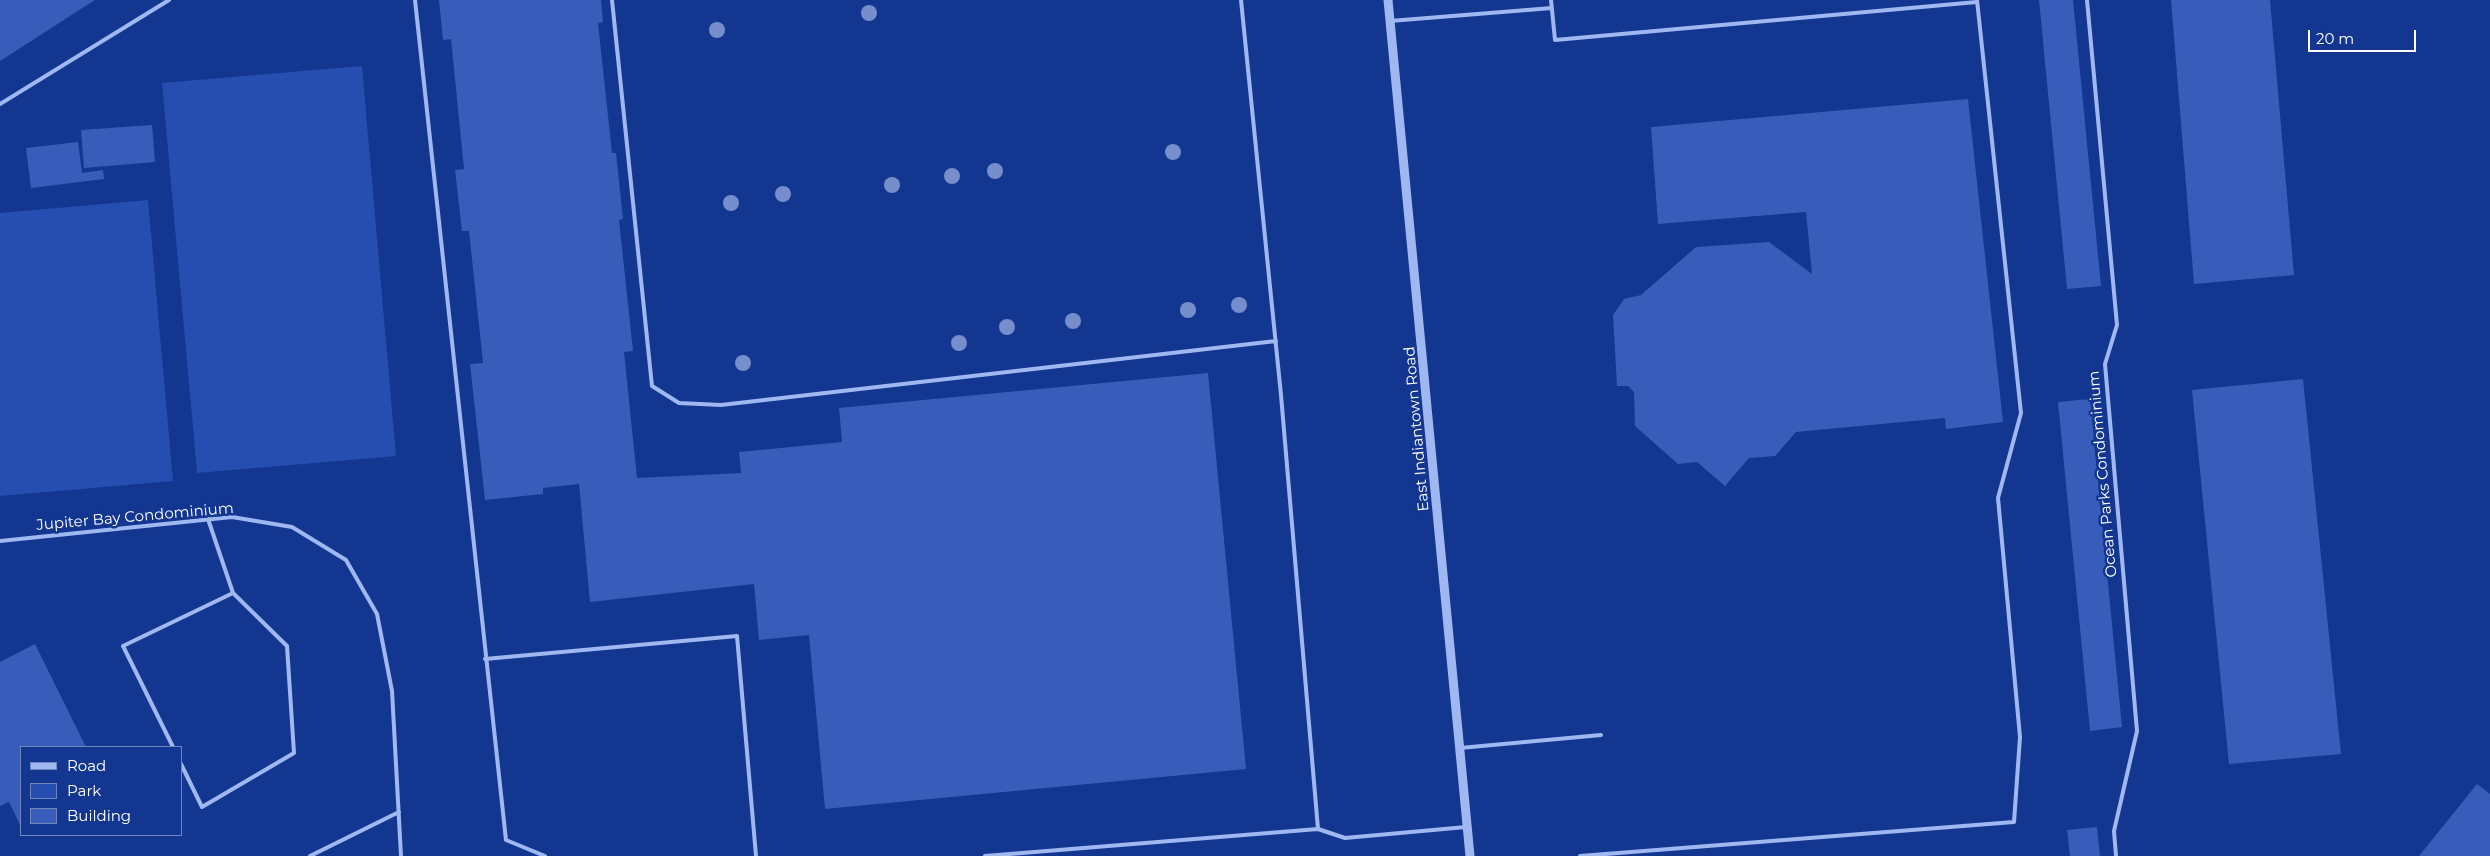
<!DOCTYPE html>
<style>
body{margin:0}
#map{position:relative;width:2490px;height:856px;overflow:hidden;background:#133691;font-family:Montserrat,sans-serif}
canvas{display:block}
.legend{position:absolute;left:20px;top:746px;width:162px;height:90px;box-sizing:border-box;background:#133691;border:1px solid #7186bd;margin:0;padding:6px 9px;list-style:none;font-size:15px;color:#fff}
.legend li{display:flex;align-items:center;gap:10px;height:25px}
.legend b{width:25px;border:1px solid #7186bd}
.scale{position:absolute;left:2308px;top:30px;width:108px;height:22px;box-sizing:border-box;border:2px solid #fff;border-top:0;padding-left:6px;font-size:15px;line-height:18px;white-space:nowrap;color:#fff;-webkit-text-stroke:4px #133691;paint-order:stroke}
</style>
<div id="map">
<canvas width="2490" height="856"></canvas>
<ul class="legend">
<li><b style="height:6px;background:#a0b8f2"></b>Road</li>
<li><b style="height:14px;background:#254eb0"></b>Park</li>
<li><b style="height:14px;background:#375cb9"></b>Building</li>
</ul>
<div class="scale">20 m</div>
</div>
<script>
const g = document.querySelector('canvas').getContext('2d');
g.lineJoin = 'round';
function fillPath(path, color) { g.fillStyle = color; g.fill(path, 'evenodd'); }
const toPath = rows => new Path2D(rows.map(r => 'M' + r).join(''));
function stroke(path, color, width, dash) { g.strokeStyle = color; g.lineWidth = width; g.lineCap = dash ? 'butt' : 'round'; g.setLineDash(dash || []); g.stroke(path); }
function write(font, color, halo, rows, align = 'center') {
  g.font = font + ' Montserrat,sans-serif'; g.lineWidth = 5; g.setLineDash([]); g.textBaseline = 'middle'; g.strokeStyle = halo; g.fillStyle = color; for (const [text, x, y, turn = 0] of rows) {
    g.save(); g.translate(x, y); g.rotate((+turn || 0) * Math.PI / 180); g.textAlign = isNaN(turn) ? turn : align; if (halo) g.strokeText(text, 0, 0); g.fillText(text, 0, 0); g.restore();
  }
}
const green = toPath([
 [362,66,396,456,197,473,162,83],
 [148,200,173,481,0,496,0,213]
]);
const building = toPath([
 [0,0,95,0,0,61],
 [439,0,601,0,603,22,598,23,612,153,616,153,623,219,619,220,633,351,624,352,637,478,741,473,739,452,842,442,839,408,1208,373,1246,769,825,809,809,635,759,640,754,584,590,602,579,484,543,488,543,494,485,500,470,364,483,363,469,231,462,231,455,170,464,169,451,39,443,40],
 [2039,0,2073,0,2101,286,2067,289],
 [2171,0,2270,0,2294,275,2194,284],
 [1968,99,2003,422,1946,429,1945,418,1796,432,1775,456,1749,458,1725,486,1697,462,1678,464,1635,426,1634,392,1628,386,1617,386,1613,315,1624,299,1641,295,1696,247,1769,242,1812,274,1806,212,1658,224,1651,127],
 [152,125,155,162,84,168,81,130],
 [78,142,82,173,103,170,104,179,31,188,26,148],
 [2303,379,2341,754,2229,764,2192,390],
 [2090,399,2122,727,2090,731,2058,402],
 [35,644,86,747,21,747,21,827,9,802,0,806,0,662],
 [2477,784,2490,794,2490,856,2419,856],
 [2097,827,2100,856,2070,856,2067,830]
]);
const service = toPath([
 [415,0,506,840,545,856],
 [612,0,652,386,679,403,721,405,1276,341],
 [1241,0,1281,395,1318,829,1345,838,1466,827],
 [1551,0,1555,40,1977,2],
 [2087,0,2117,325,2105,364,2137,731,2114,831,2116,856],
 [1390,21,1552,8],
 [0,104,169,0],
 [0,541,232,517,292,527,346,560,377,614,392,691,401,856],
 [485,659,737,636,756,856],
 [173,747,123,646,233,593],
 [1460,748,1601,735],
 [181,764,202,807,294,753,287,646,233,593,208,519],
 [310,856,399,812],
 [985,856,1318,829],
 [1580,856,2014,822,2020,737,1998,498,2021,413,1977,0]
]);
const tertiary = toPath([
 [1388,0,1470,856]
]);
const trees = [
 [869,13],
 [717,30],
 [1173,152],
 [995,171],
 [952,176],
 [892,185],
 [783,194],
 [731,203],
 [1239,305],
 [1188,310],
 [1073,321],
 [1007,327],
 [959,343],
 [743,363]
];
const streetNames = [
 ["East Indiantown Road",1417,429,-95],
 ["Ocean Parks Condominium",2103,474,-95],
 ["Jupiter Bay Condominium",135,517,-5]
];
fillPath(green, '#254eb0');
fillPath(building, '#375cb9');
stroke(service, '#a0b8f2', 4);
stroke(tertiary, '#a0b8f2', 9);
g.fillStyle = '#768fcc';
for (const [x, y] of trees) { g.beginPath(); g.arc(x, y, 8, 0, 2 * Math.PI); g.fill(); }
write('15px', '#fff', '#133691', streetNames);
</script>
